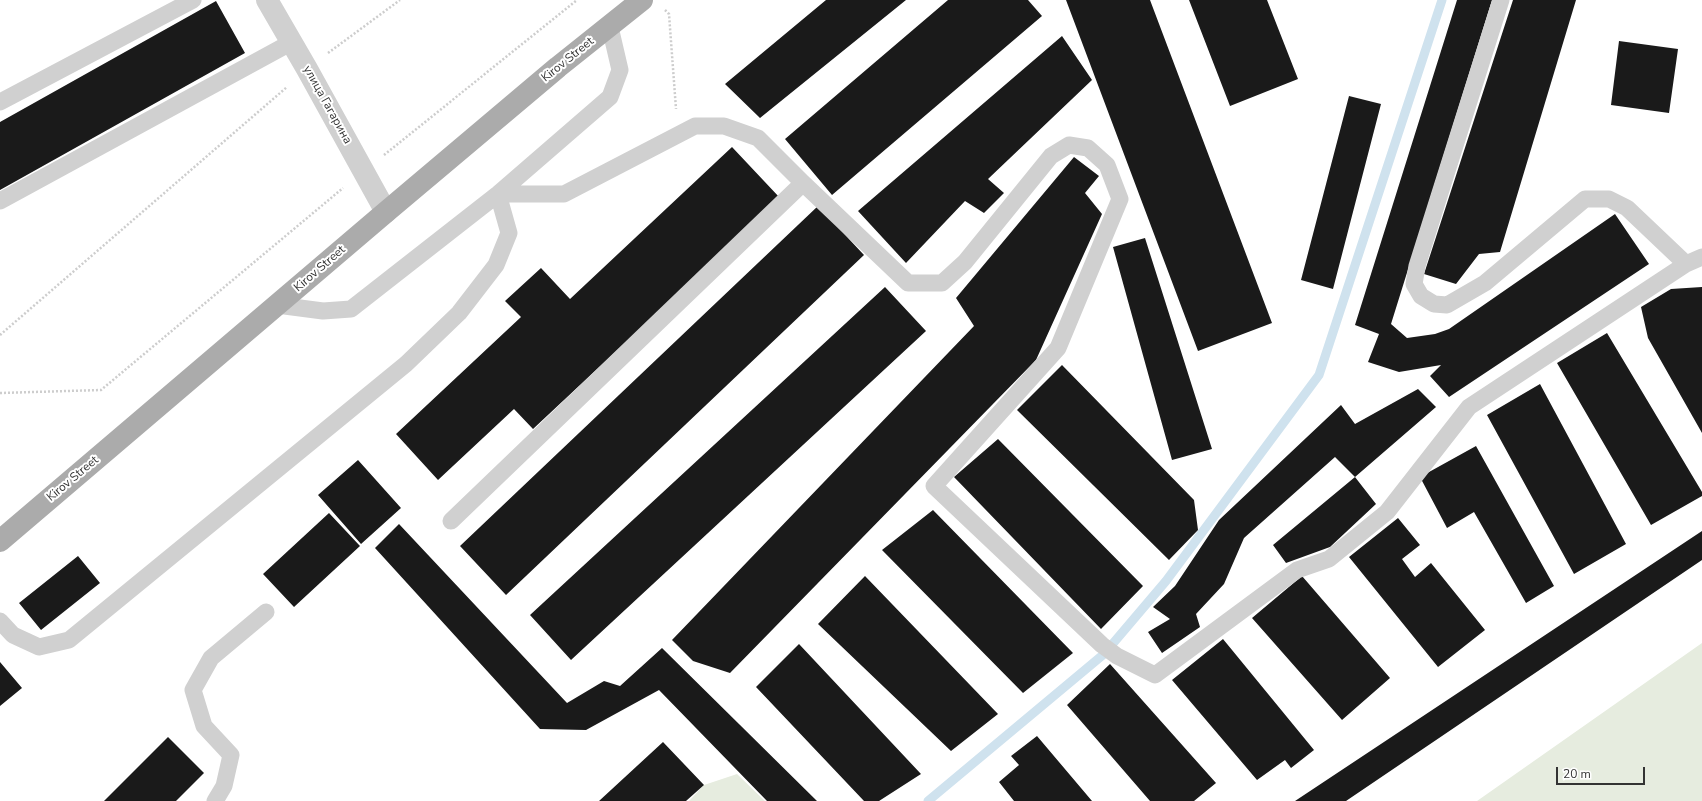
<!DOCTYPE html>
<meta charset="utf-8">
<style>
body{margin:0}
#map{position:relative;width:1702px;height:801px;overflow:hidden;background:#fff;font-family:"Nunito Sans",sans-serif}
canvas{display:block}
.scale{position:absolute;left:1556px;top:767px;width:89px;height:18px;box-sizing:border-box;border:2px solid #333;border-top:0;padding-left:5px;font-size:12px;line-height:14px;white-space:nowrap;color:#333;-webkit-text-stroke:3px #fff;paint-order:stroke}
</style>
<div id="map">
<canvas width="1702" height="801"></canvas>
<div class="scale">20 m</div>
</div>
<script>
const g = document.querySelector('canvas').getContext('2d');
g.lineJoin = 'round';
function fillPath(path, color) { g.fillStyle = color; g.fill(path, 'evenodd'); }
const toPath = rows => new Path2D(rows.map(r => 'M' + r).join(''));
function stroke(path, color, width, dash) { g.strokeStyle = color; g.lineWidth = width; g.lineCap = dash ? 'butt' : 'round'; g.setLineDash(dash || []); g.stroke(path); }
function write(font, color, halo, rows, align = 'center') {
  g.font = font + ' "Nunito Sans",sans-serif'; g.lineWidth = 4; g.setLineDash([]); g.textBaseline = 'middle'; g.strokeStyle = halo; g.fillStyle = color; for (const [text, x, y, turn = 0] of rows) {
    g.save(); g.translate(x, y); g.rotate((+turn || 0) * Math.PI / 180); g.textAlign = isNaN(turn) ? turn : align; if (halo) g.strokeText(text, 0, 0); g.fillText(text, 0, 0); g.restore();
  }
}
const green = toPath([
 [1702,643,1702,801,1477,801],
 [737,774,765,801,689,801,704,785]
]);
const stream = toPath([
 [928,801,1104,654,1166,581,1319,375,1442,0]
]);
const building = toPath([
 [826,0,906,0,760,118,725,84],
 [948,0,1028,0,1042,16,832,195,785,139],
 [1066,0,1150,0,1272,323,1198,351],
 [1189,0,1267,0,1298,79,1230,106],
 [1457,0,1492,0,1391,324,1407,338,1435,334,1449,329,1615,214,1649,264,1449,397,1430,376,1441,365,1399,372,1368,362,1379,334,1355,325],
 [1513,0,1576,0,1500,252,1479,254,1456,284,1424,274],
 [216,1,245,53,0,190,0,122],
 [1062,36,1092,80,988,179,1004,193,984,213,965,201,906,263,858,211],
 [1619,41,1678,49,1669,113,1611,105],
 [1349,96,1381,104,1333,289,1301,280],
 [732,147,780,198,533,429,514,409,438,480,396,434,521,317,505,301,541,268,570,299],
 [1074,157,1099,176,1085,193,1102,214,1036,360,730,673,693,661,672,640,974,326,956,298],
 [818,206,864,255,506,595,460,546],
 [1145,238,1212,449,1172,460,1113,247],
 [885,287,926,331,571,660,530,615],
 [1702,287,1702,433,1648,338,1641,307,1671,289],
 [1607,333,1702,492,1702,496,1651,525,1557,363],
 [1062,365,1194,500,1198,530,1169,560,1017,410],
 [1540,384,1626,544,1574,574,1487,415],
 [1418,389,1436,407,1355,477,1335,457,1244,538,1224,584,1196,614,1200,627,1162,653,1148,632,1170,619,1153,607,1175,586,1219,520,1341,405,1355,424],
 [998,439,1143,586,1101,629,954,477],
 [1476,446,1554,586,1526,603,1474,512,1447,528,1420,477],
 [358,460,401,508,361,544,318,495],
 [1355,477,1376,504,1330,547,1286,563,1273,545],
 [933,510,1073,653,1023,693,882,550],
 [329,513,360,546,294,607,263,574],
 [1398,518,1420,545,1402,559,1415,577,1431,563,1485,630,1438,667,1349,557],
 [399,524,567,703,604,681,620,686,662,648,817,801,767,801,659,690,586,730,540,729,375,548],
 [1702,531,1702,560,1346,801,1295,801],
 [78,556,100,583,41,630,19,603],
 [865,576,998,714,951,751,818,624],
 [1302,576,1390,678,1342,720,1252,618],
 [1223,639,1314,750,1291,768,1285,760,1257,780,1172,680],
 [799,644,921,774,879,801,864,801,756,687],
 [0,662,22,688,0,706],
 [1110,664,1216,783,1194,801,1150,801,1067,705],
 [1037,736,1092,801,1014,801,999,782,1019,765,1011,756],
 [168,737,204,773,176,801,104,801],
 [663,742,704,785,686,801,599,801]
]);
const path = toPath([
 [665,10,669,14,676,109],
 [328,53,400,0],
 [384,155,577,0],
 [0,335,287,87],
 [0,393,101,390,343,188]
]);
const lane = toPath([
 [1501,0,1417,266,1414,284,1421,296,1434,304,1447,305,1485,283,1585,199,1609,199,1627,208,1686,264],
 [0,102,193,0],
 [0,201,292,42],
 [277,305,323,311,351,309,498,194,610,97,620,70,610,27],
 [451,521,803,183],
 [0,621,13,635,39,647,69,640,406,364,459,313,496,265,509,233,498,194,564,194,695,126,724,126,758,138,803,183,908,283,942,283,965,262,1051,156,1069,145,1088,148,1107,165,1120,199,1058,348,934,486,1102,645,1117,656,1155,675,1297,570,1329,559,1387,512,1469,407,1686,264,1702,257],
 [215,801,224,786,231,755,204,726,193,690,211,658,266,612]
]);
const street = toPath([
 [267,0,307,69,386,212]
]);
const primary = toPath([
 [0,541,386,212,558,67,642,0]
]);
const streetNames = [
 ["Kirov Street",568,60,-39],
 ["улица Гагарина",327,105,61],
 ["Kirov Street",320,269,-41],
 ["Kirov Street",73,479,-40]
];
fillPath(green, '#e6ecdf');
stroke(stream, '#cfe2ee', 9);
fillPath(building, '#1a1a1a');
stroke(path, '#cdcdcd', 2.5, [2, 2]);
stroke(lane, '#d0d0d0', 17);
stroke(street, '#d0d0d0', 22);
stroke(primary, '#ababab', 22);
write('12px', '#333', '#fff', streetNames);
</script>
